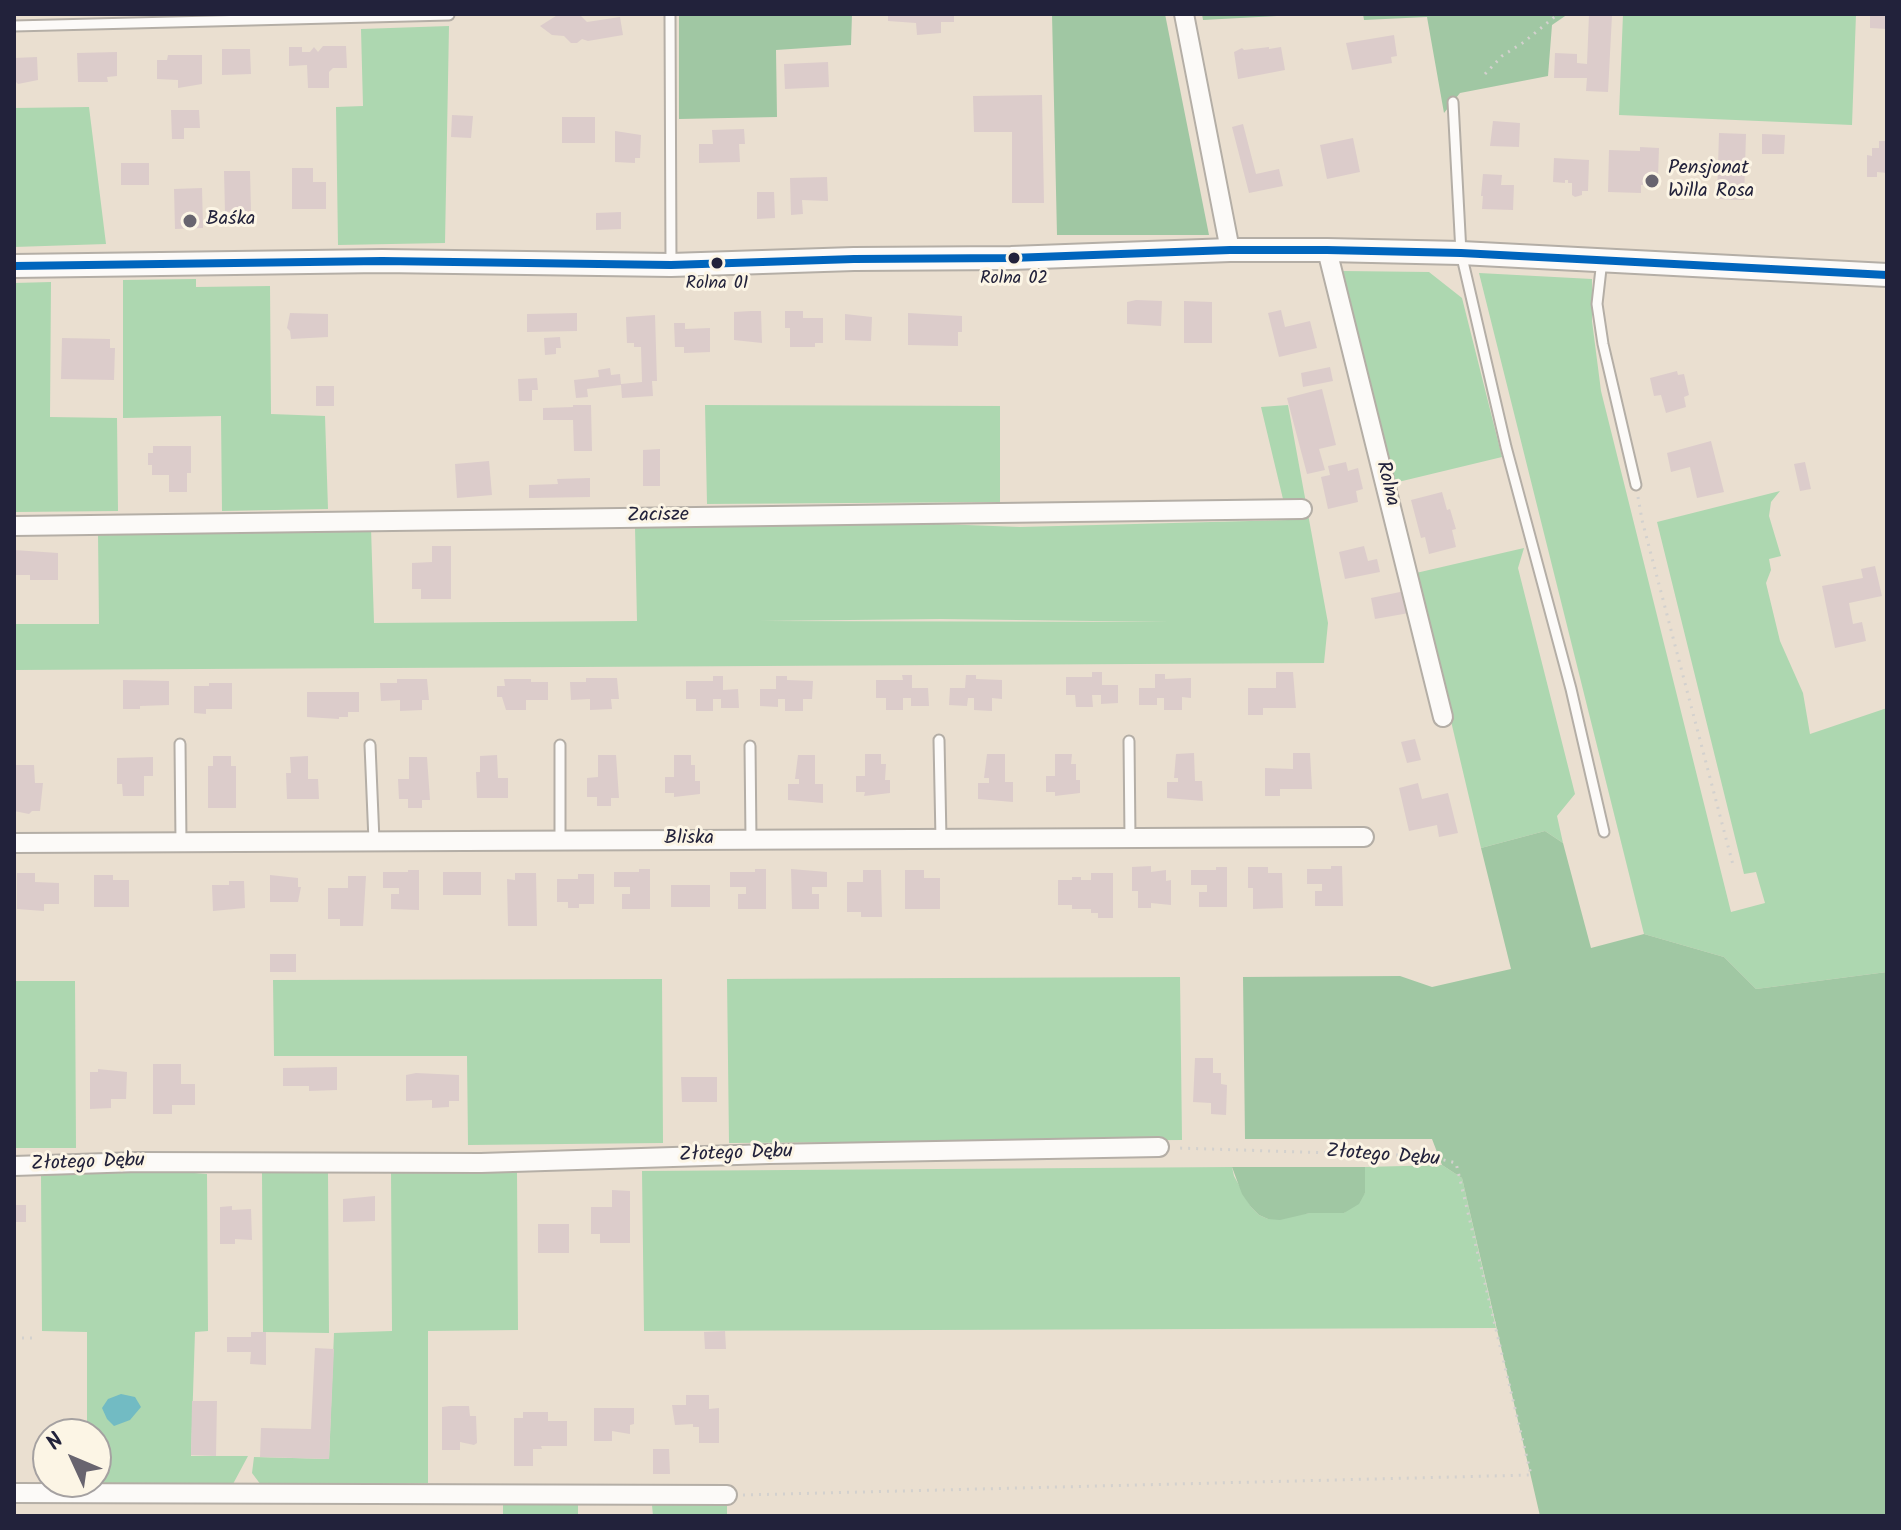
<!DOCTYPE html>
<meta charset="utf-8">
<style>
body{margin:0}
#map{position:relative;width:1901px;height:1530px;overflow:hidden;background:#eadfd0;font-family:Kalam,sans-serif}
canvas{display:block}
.frame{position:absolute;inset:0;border:16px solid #22223b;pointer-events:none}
.north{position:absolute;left:32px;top:1418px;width:80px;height:80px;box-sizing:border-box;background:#fcf5e5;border:2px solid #a5a1a1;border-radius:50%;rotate:314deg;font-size:22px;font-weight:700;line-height:32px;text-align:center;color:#22223b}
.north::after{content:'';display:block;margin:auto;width:28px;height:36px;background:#68646f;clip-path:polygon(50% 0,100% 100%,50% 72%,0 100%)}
</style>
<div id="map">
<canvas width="1901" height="1530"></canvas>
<div class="frame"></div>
<div class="north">N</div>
</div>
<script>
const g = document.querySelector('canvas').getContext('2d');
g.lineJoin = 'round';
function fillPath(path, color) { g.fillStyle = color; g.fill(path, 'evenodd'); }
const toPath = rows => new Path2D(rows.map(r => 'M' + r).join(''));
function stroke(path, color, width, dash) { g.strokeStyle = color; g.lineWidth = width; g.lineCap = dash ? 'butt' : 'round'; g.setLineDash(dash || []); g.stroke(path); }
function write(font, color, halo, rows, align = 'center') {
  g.font = font + ' Kalam,sans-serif'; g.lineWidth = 6; g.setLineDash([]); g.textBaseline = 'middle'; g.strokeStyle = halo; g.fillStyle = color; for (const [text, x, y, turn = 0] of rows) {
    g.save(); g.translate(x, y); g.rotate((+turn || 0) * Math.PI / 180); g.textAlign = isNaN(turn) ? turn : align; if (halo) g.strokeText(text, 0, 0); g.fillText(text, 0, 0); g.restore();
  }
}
const green = toPath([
 [1623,14,1856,14,1852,125,1619,115],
 [449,26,445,243,338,245,336,107,363,106,361,29],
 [89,107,106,244,14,247,14,108],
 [1343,271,1429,272,1462,298,1502,457,1394,483],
 [1479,273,1592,279,1592,321,1601,391,1731,912,1765,903,1756,872,1744,874,1657,522,1780,491,1771,502,1769,516,1781,556,1769,559,1771,570,1766,583,1780,641,1803,693,1810,734,1887,708,1887,972,1756,989,1724,957,1644,934],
 [196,279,196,287,270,286,271,414,325,416,328,509,222,511,221,416,123,418,123,280],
 [51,282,50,417,117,418,118,511,16,512,14,283],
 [705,405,1000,406,1000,502,707,504],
 [1288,405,1328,623,1324,663,14,670,14,624,99,624,98,533,371,528,374,623,637,621,635,527,939,524,1020,527,1288,520,1261,407],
 [940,619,1170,622,760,621],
 [1524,548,1518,568,1575,794,1557,816,1563,843,1545,831,1481,848,1416,573],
 [1180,977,1182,1140,729,1143,727,979],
 [662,979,663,1143,468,1145,467,1056,274,1056,273,980],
 [14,981,75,981,76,1148,14,1148],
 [1442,1165,1462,1178,1496,1328,644,1331,642,1171,1232,1167,1234,1176,1251,1207,1259,1215,1268,1219,1310,1213,1344,1213,1365,1193,1365,1167],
 [169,1171,207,1174,208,1331,195,1332,191,1456,248,1456,233,1484,86,1484,96,1482,96,1434,87,1434,87,1332,42,1331,41,1175],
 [391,1172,517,1172,518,1330,428,1331,428,1483,261,1485,252,1473,254,1457,329,1459,334,1333,392,1331],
 [262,1173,328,1173,329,1333,263,1332],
 [727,1504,727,1516,653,1516,652,1505],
 [503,1505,578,1505,578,1516,503,1516]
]);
const forest = toPath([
 [679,14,852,14,851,45,776,50,777,117,679,119],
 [1052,14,1165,14,1209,235,1057,235],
 [1202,14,1314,14,1203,20],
 [1363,14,1568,14,1552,25,1548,76,1460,93,1444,113,1427,17,1364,20],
 [1545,831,1563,843,1591,948,1644,934,1724,957,1756,989,1887,972,1887,1516,1540,1516,1462,1178,1442,1165,1432,1139,1245,1139,1243,977,1400,976,1432,987,1511,969,1481,848],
 [1232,1167,1365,1167,1365,1193,1359,1204,1344,1213,1310,1213,1280,1220,1268,1219,1259,1215,1251,1207,1242,1194]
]);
const water = toPath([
 [121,1394,135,1397,141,1407,130,1420,114,1426,107,1419,102,1408,108,1399]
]);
const building = toPath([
 [559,14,579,14,587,22,620,17,623,35,588,41,582,39,577,43,571,43,564,36,552,35,540,26],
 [888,14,954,14,954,22,941,22,941,33,917,35,916,23,888,21],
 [1589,14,1612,15,1608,92,1586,91,1587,78,1554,78,1555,53,1577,54,1577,63,1587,64],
 [1870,14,1887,14,1887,29,1870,28],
 [1394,35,1397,56,1391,57,1392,63,1352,70,1346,43],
 [323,46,346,46,347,68,333,68,329,72,329,88,308,88,307,65,289,66,289,47,302,47,302,52,310,52,314,47,318,52],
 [1269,47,1269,49,1281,47,1285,70,1238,79,1234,52,1242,48,1244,50],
 [222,49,250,49,251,74,222,75],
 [117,52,117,76,107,77,108,82,78,82,77,53],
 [168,55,202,55,202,84,178,88,178,80,157,79,157,60,167,60],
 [37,57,38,80,18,84,14,80,14,58],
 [828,62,829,87,785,89,784,64],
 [1042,95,1044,203,1012,203,1012,132,974,132,973,96],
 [171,110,199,110,200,128,184,128,184,139,172,139],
 [452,115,473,116,471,138,451,137],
 [562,117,595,117,595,143,562,143],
 [1493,121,1520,123,1519,147,1490,146],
 [1243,124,1256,174,1279,169,1283,186,1249,193,1232,127],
 [744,129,745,144,739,144,740,162,699,163,699,144,713,144,712,130],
 [615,131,641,135,640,158,635,158,635,163,615,162],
 [1719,133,1746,134,1744,200,1717,199],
 [1762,134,1785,135,1784,154,1762,154],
 [1353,138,1360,172,1327,179,1320,145],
 [1879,141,1887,141,1887,173,1877,172,1877,177,1867,177,1867,155,1872,156,1872,148,1879,148],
 [1640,147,1659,148,1658,177,1646,177,1646,185,1641,185,1641,193,1608,192,1609,150,1640,151],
 [1554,158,1589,160,1588,191,1582,191,1582,195,1575,197,1572,195,1572,183,1568,183,1568,180,1565,180,1565,183,1553,182],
 [121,163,149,163,149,185,121,185],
 [292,168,313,168,313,182,326,182,326,209,292,209],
 [224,171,250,171,251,211,225,212],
 [1483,174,1502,175,1501,185,1514,185,1513,210,1482,209,1483,196,1481,196],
 [827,177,828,201,802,200,803,214,791,215,790,178],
 [202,188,203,228,175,229,174,189],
 [757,192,774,192,775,218,757,219],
 [621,212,621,229,596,230,596,213],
 [1136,300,1162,301,1161,326,1127,324,1127,302],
 [1184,301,1212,302,1212,343,1184,343],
 [1281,310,1285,327,1310,321,1317,348,1279,357,1268,313],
 [751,311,761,311,762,343,734,340,734,312],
 [785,311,803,311,803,318,823,318,823,343,815,343,815,347,790,347,790,328,785,328],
 [290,313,328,314,328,337,291,339,290,331,287,328],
 [577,313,577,331,527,332,527,314],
 [908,313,962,316,962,332,958,332,958,346,908,345],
 [845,314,872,317,871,341,845,340],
 [655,315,657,381,652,381,653,396,622,398,621,385,587,389,588,397,576,398,574,380,599,377,598,370,610,368,611,375,620,374,621,384,642,382,641,347,634,347,634,343,627,343,626,317],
 [674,323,685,323,685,329,710,328,710,352,684,353,684,347,675,347],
 [560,337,561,348,556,348,556,354,545,355,544,338],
 [62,338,110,339,110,348,115,348,114,380,61,379],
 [1330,367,1333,381,1303,387,1301,373],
 [1677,371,1678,375,1684,374,1689,395,1684,397,1686,407,1666,413,1661,395,1654,396,1650,378],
 [537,378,538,390,532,390,532,401,519,401,518,379],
 [316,386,334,386,334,406,316,406],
 [1322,389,1336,445,1319,449,1325,470,1307,474,1287,398],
 [573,405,591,405,592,451,574,451,573,420,543,420,543,408,573,407],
 [1711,441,1724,492,1697,498,1690,467,1671,472,1667,453],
 [153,446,191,446,191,473,187,473,187,492,169,492,169,475,152,475,152,465,148,465,148,453,153,453],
 [660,449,660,486,643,486,643,450],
 [489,461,492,495,457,498,455,464],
 [1346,462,1348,471,1358,468,1363,489,1356,491,1358,502,1328,509,1321,477,1330,475,1328,466],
 [1805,462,1811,489,1800,491,1794,464],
 [590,478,590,497,529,498,529,485,558,484,557,479],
 [1442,492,1447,510,1450,509,1456,529,1452,530,1456,547,1429,554,1425,537,1421,538,1411,500],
 [432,546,451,546,451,599,421,599,421,589,412,589,412,563,432,562],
 [1364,546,1368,561,1377,559,1380,572,1345,579,1339,552],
 [14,550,58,553,58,580,30,580,30,575,14,575],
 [1875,566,1882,596,1849,603,1853,624,1862,622,1866,641,1835,648,1822,586,1863,578,1861,569],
 [1405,591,1409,613,1375,619,1371,598],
 [1092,672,1102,672,1102,685,1118,685,1118,703,1101,704,1101,695,1092,695,1093,707,1076,707,1075,695,1066,695,1066,677,1092,677],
 [1276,672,1293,672,1296,708,1263,708,1263,715,1248,715,1248,688,1276,688],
 [1155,674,1165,674,1165,679,1191,678,1191,698,1182,697,1182,710,1164,710,1164,698,1157,698,1157,705,1139,705,1139,688,1155,688],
 [902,675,912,675,912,688,928,688,929,706,911,706,911,698,903,698,903,710,886,710,886,698,876,698,876,680,903,680],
 [966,675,976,675,976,679,1002,680,1002,699,992,698,992,711,974,710,974,698,968,698,967,706,949,705,950,688,965,688],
 [713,676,723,676,723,690,738,689,739,708,721,708,721,699,713,699,713,711,696,711,696,699,686,699,686,681,713,681],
 [776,676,787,676,787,680,813,681,812,699,803,699,803,711,785,711,785,699,778,699,778,707,760,706,760,689,776,689],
 [586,678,617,678,619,699,611,699,612,709,590,710,590,699,571,700,570,682,586,682],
 [397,679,427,679,429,700,422,700,422,710,400,711,400,700,381,701,380,683,397,683],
 [504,679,531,679,531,682,548,682,548,700,526,700,526,710,506,710,502,697,497,697,497,686,505,686],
 [123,680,169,681,169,705,140,706,140,709,123,709],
 [209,683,232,683,232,709,206,709,206,714,194,713,194,686,209,686],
 [307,692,359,692,359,712,348,712,348,717,339,717,339,719,307,717],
 [1415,739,1421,760,1407,763,1401,742],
 [1194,753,1195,781,1202,781,1203,801,1167,798,1167,782,1178,782,1178,778,1174,778,1176,754],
 [1293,753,1310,753,1312,789,1280,789,1280,796,1265,796,1265,768,1293,769],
 [865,754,881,754,881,764,886,764,885,780,890,780,890,793,864,796,865,792,856,792,856,776,865,776],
 [987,754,1005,754,1005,782,1013,782,1013,802,978,799,978,783,989,783,989,778,984,778],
 [1055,754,1072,754,1071,764,1076,764,1076,780,1080,780,1080,793,1055,796,1055,792,1046,792,1046,776,1055,776],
 [497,755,498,778,508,778,508,798,477,798,476,772,480,772,480,756],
 [598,755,616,755,619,798,611,798,611,806,597,806,597,797,587,797,587,778,598,777],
 [674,755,691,755,691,765,695,765,695,781,700,781,700,794,674,797,674,793,665,793,665,777,674,777],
 [798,755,815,755,815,784,823,784,823,803,788,800,788,784,799,784,799,779,795,779],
 [213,756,231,756,231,766,236,766,236,808,208,808,208,766,213,766],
 [308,756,308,779,318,779,319,799,287,799,286,773,291,773,290,757],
 [153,757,153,776,144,776,144,796,123,796,122,784,117,784,117,758],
 [409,757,427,757,430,800,422,800,422,808,408,808,408,799,399,799,398,779,409,779],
 [16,765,34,765,35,783,43,783,40,811,32,811,29,814,14,811],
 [1418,783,1422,799,1448,793,1458,833,1439,837,1437,825,1409,831,1399,788],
 [1151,866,1151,872,1166,870,1166,881,1171,880,1171,905,1151,903,1151,908,1138,908,1138,891,1132,891,1132,867],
 [1331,866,1342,866,1343,906,1315,906,1315,891,1322,891,1322,884,1307,884,1307,869,1331,869],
 [1216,867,1227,867,1227,907,1199,907,1199,892,1207,892,1207,885,1191,885,1191,870,1216,870],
 [1248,867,1268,867,1268,873,1282,873,1283,908,1253,909,1253,888,1248,888],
 [639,869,650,869,650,909,622,909,622,894,630,894,630,887,614,887,614,872,639,872],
 [755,869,766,869,766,909,738,909,738,894,746,894,746,887,730,887,730,872,755,872],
 [791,869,827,872,827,887,812,887,812,894,819,894,819,909,792,909],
 [408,870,419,870,419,910,391,909,391,894,399,894,399,888,383,888,383,872,408,872],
 [863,870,881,870,882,917,861,917,861,912,847,912,847,882,863,882],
 [905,870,924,870,924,878,940,878,940,909,905,909],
 [443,872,481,872,481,895,443,895],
 [17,873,35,873,35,882,59,883,59,904,44,904,44,911,17,909],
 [515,873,536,873,537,926,508,926,507,879,515,880],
 [1091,873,1113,873,1113,918,1098,918,1098,913,1091,913,1091,909,1072,909,1072,905,1058,905,1058,880,1072,880,1072,877,1081,877,1081,880,1091,880],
 [578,874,594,874,594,904,579,904,579,908,568,908,568,902,557,902,557,879,578,879],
 [94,875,113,875,113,880,129,880,129,907,94,907],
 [270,875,298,878,298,887,301,887,298,902,270,902],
 [348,876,366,876,363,926,340,926,340,919,328,919,328,888,348,888],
 [229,881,244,881,245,908,213,911,212,885,229,885],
 [671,885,710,885,710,907,671,907],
 [270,954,296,954,296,972,270,972],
 [1195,1058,1213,1058,1213,1073,1221,1073,1221,1084,1227,1085,1226,1115,1211,1114,1211,1103,1193,1102],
 [153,1064,181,1064,181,1084,195,1084,195,1105,172,1105,172,1114,153,1114],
 [337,1067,337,1090,309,1091,309,1086,283,1086,283,1068],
 [98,1069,127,1072,126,1099,111,1099,111,1108,90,1109,90,1072,98,1072],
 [416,1073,459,1075,459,1101,449,1101,449,1107,432,1108,432,1100,406,1101,406,1075],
 [681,1077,717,1077,717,1102,682,1102],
 [612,1190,630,1191,630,1243,600,1243,600,1234,591,1234,591,1207,612,1207],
 [375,1196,375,1221,343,1222,343,1199],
 [14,1205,26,1205,26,1222,14,1222],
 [232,1206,232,1210,251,1209,252,1240,235,1239,235,1244,220,1244,220,1207],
 [538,1224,569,1224,569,1253,538,1253],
 [725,1331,726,1349,705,1349,704,1332],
 [251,1332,266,1332,266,1365,250,1364,251,1352,227,1352,227,1337,251,1337],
 [315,1348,334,1349,329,1459,260,1457,261,1428,311,1429],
 [686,1395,709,1395,709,1409,719,1408,719,1443,699,1443,699,1427,693,1427,693,1424,675,1425,672,1405,686,1405],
 [192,1401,217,1401,216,1456,191,1455],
 [450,1406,469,1406,470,1416,476,1416,477,1443,474,1445,460,1442,460,1450,442,1450,442,1407],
 [594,1408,634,1408,634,1424,630,1425,630,1434,612,1431,612,1441,594,1441],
 [523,1412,548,1412,548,1421,567,1421,567,1446,541,1446,542,1449,533,1449,533,1466,514,1466,514,1418,523,1418],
 [653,1449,669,1449,670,1474,653,1474]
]);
const path = toPath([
 [1485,74,1502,56,1524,42,1558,14],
 [1638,497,1642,520,1733,865],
 [14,1338,33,1338],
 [743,1495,1531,1475,1456,1163,1428,1156,1178,1148]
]);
const service = toPath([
 [670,14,671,265],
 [14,26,449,15],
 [1453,102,1461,253,1506,447,1571,689,1604,832],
 [1602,260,1597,304,1603,344,1636,485],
 [939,740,941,839],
 [1129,741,1130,838],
 [180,744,181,842],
 [370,745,374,841],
 [560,745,560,841],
 [750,746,751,840]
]);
const minor = toPath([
 [1184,14,1230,250],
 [1327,250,1443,717],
 [14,526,1302,509],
 [14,843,1364,837],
 [14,1166,138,1162,481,1163,769,1154,1159,1147],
 [14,1493,727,1495]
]);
const tertiary = toPath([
 [14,266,382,261,671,265,854,259,1011,258,1230,250,1327,250,1461,253,1887,275]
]);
const bus1 = toPath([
 [14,266,382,261,671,265,854,259,1011,258,1230,250,1327,250,1461,253,1887,275]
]);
const markers = [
 [1652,181,8,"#68646f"],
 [190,221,8,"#68646f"],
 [1014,258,7,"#22223b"],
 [717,263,7,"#22223b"]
];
const busNames = [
 ["Rolna 02",1014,280],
 ["Rolna 01",717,285]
];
const poiNames = [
 ["Pensjonat",1668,170],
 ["Willa Rosa",1668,193],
 ["Baśka",206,221]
];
const streetNames = [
 ["Rolna",1386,484,76],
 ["Zacisze",658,517,-1],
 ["Bliska",689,840],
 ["Złotego Dębu",736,1155,-2],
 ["Złotego Dębu",1383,1157,4],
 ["Złotego Dębu",88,1164,-2]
];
fillPath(green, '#add7b0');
fillPath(forest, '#a0c7a3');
fillPath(water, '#72bbc3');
fillPath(building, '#dccccb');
stroke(service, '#b4aea6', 13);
stroke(minor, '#b4aea6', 22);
stroke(tertiary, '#b4aea6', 26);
stroke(path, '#d3d1ce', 3, [2, 6]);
stroke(service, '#fcfaf8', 9);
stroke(minor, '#fcfaf8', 18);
stroke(tertiary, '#fcfaf8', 22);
stroke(bus1, '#0065bd', 8);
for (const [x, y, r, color] of markers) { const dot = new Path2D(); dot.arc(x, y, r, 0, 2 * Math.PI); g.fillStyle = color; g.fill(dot); stroke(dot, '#fcf5e5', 3); }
write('18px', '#22223b', '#fcf5e5', busNames);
write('20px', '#22223b', '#fcf5e5', poiNames, 'left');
write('20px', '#22223b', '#fcf5e5', streetNames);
</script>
